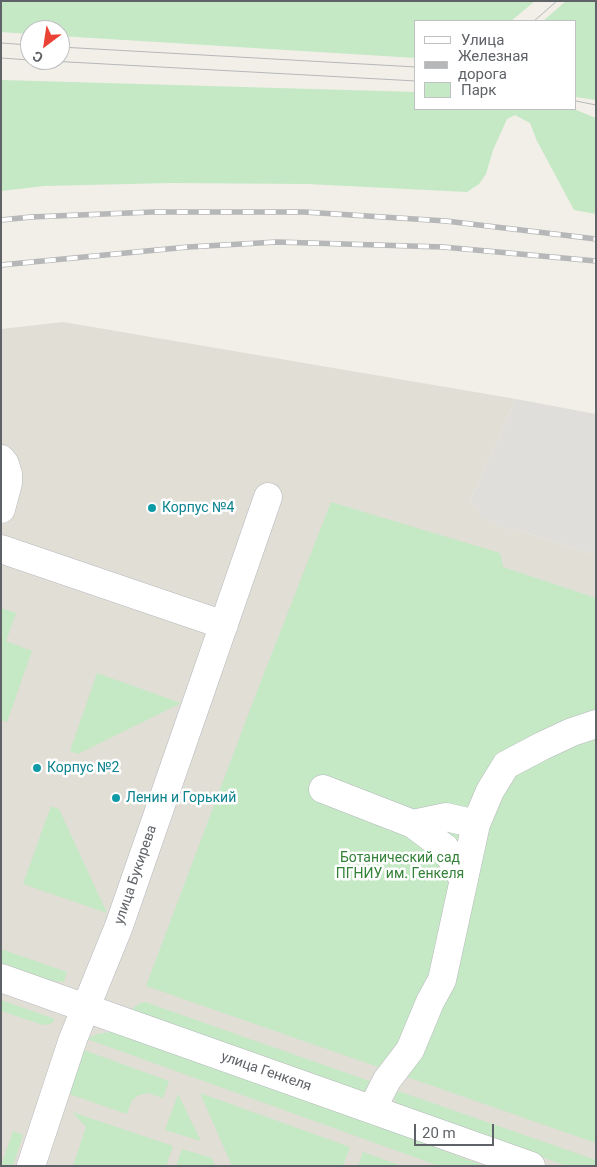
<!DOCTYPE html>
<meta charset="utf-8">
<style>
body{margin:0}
#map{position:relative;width:597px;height:1167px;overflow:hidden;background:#f1efe8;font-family:Roboto,sans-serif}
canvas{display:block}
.frame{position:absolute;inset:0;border:2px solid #5f6368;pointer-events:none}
.legend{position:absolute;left:414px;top:20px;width:162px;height:90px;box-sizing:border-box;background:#fff;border:1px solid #bfc1c3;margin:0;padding:6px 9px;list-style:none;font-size:15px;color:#5f6368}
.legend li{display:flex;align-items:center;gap:10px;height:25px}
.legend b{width:25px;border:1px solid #bfc1c3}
.north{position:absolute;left:20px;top:20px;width:50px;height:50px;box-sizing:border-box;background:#fff;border:1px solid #bfc1c3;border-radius:50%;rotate:211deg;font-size:14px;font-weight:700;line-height:20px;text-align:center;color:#5f6368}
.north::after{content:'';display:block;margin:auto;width:18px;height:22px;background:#ea4335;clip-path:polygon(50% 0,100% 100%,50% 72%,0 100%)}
.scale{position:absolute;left:414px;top:1124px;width:80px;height:22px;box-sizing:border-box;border:2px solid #5f6368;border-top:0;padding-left:6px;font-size:15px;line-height:18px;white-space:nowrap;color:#5f6368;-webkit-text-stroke:4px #fff;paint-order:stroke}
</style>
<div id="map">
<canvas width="597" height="1167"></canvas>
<div class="frame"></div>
<ul class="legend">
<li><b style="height:6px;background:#fff"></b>Улица</li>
<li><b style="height:6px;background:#b6b7b8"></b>Железная дорога</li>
<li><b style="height:14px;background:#c5e8c5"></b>Парк</li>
</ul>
<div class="north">С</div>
<div class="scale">20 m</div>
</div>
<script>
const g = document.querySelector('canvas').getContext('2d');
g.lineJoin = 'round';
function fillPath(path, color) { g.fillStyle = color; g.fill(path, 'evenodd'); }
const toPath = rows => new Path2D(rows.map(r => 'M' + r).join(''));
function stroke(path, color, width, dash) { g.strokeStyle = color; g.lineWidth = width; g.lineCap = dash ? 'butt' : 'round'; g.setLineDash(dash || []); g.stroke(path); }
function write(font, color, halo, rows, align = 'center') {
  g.font = font + ' Roboto,sans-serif'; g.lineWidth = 5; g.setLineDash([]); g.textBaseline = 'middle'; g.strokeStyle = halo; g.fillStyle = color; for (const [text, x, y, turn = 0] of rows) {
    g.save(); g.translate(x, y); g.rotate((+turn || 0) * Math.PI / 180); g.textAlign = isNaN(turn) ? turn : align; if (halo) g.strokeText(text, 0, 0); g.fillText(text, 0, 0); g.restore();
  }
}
const industrial = toPath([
 [516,399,596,414,596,555,515,529,507,529,481,518,470,501]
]);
const education = toPath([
 [63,322,516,399,470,501,482,518,507,529,515,529,596,555,596,1166,1,1166,1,329]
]);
const green = toPath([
 [1,1,535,1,511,21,416,21,416,58,60,36,60,30,30,30,30,34,1,32],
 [566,1,596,1,596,100,576,97,576,21,543,21],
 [1,80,416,92,416,109,568,109,576,110,596,118,596,214,574,210,537,141,530,123,515,115,507,119,493,150,486,174,479,184,467,192,307,184,171,183,44,186,1,191],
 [331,502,500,553,503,567,596,598,596,1143,146,986,254,699],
 [1,608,16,613,6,641,32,651,7,722,1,720],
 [97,673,181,703,78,754,70,751],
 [51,806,59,809,107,913,23,884],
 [1,949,67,972,64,982,53,981,1,963],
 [1,1000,55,1019,51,1024,43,1025,1,1011],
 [145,1002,375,1083,368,1094,149,1019,132,1009,140,1003],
 [117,1031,135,1035,485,1166,439,1166,87,1039,97,1034],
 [81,1049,169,1081,163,1098,148,1093,139,1095,132,1100,127,1114,66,1093],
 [398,1091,596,1160,596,1166,567,1166,397,1106,394,1098],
 [200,1093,350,1147,343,1166,232,1166],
 [178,1094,201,1141,165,1130],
 [72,1112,173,1146,166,1166,73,1166,86,1127],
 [13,1131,23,1135,13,1166,1,1166],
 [182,1149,212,1158,215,1166,176,1166],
 [363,1152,402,1166,358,1166]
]);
const minor = toPath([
 [1,459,5,464,8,474,8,483,1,509],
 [1,549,224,625],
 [323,789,413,824,445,848,464,880],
 [413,824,446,817,476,824],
 [1,978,531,1166],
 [372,1109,387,1080,410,1050,430,1002,442,980,476,824,490,791,506,765,542,746,572,732,596,724],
 [31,1166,73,1039,119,926,268,497]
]);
const tram = toPath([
 [534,21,557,1],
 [1,43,30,45],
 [60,47,416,67],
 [1,58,30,60],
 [32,60,416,81],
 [576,101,596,105]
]);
const rail = toPath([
 [1,220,31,217,153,212,304,212,446,221,596,239],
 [1,265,188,247,277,242,443,247,596,261]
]);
const markers = [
 [152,508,5,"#0f9aa8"],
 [37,768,5,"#0f9aa8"],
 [116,798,5,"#0f9aa8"]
];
const cultureNames = [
 ["Корпус №4",162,508],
 ["Корпус №2",47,768],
 ["Ленин и Горький",126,798]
];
const parkNames = [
 ["Ботанический сад",400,858],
 ["ПГНИУ им. Генкеля",400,874]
];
const streetNames = [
 ["улица Букирева",136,875,-71],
 ["улица Генкеля",266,1072,19]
];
fillPath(industrial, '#e0deda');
fillPath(education, '#e1ded6');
fillPath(green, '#c5e8c5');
stroke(minor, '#b5b8bc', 29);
stroke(minor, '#fff', 28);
stroke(tram, '#b6b7b8', 1);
stroke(rail, '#b6b7b8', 5.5);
stroke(rail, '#fff', 4, [11]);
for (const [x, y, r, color] of markers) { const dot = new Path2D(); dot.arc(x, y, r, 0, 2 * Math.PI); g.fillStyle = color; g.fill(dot); stroke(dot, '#fff', 2); }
write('14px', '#0d838f', '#fff', cultureNames, 'left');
write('14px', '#348238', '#fff', parkNames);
write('14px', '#5f6368', '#fff', streetNames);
</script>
